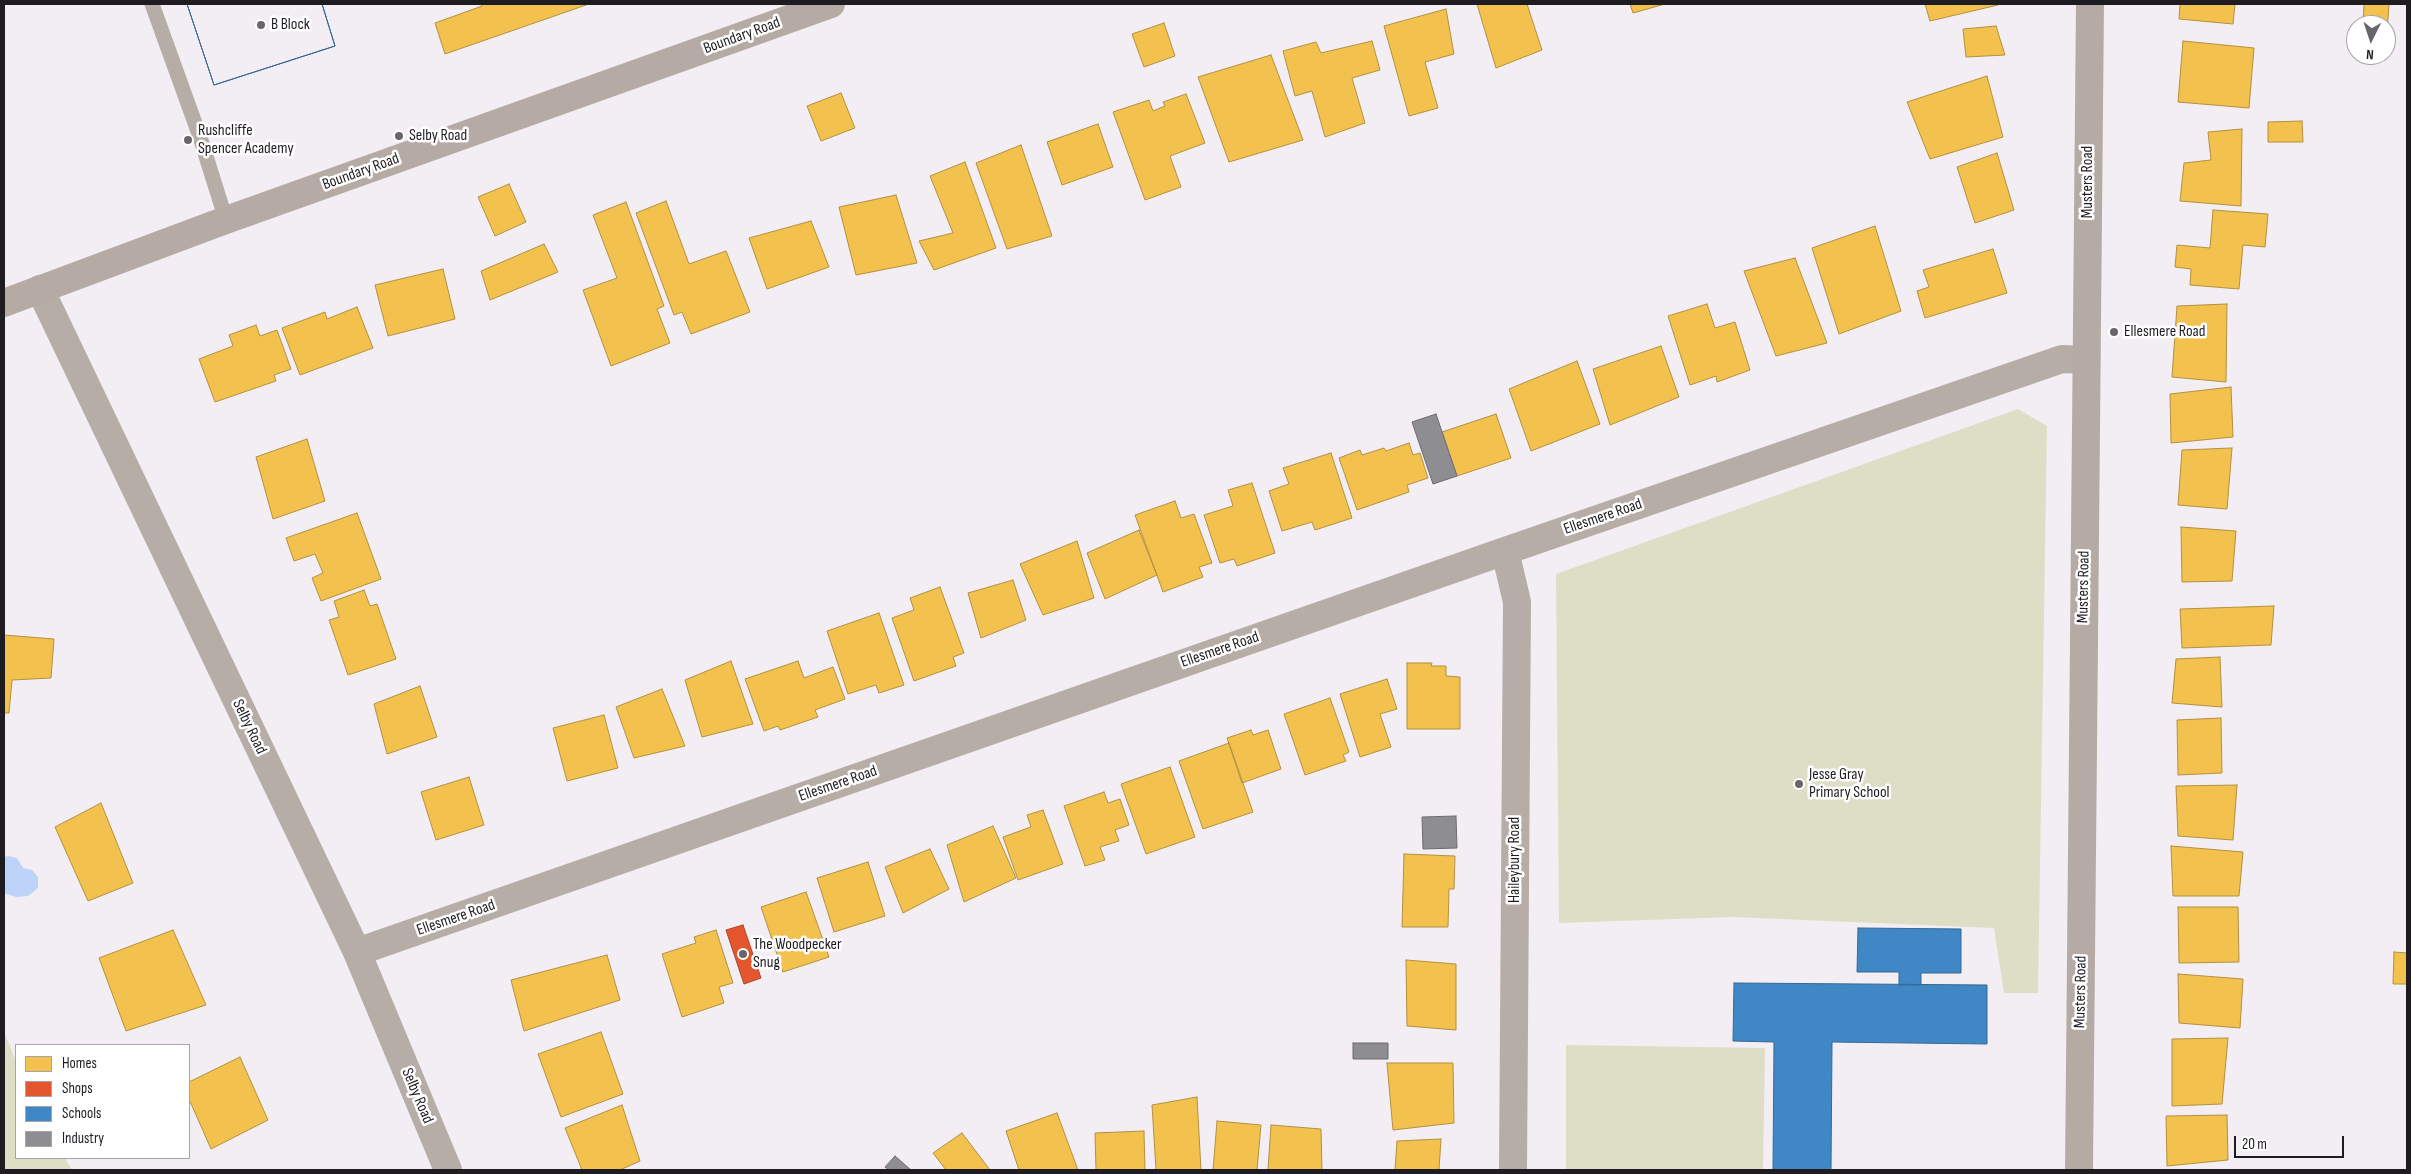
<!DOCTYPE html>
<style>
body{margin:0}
#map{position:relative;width:2411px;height:1174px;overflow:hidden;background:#f2eef4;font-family:"Sofia Sans Condensed",sans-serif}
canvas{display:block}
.frame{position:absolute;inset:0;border:5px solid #1f1c21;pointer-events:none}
.legend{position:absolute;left:15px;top:1044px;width:175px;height:115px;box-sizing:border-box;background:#fff;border:1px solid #a5a4a6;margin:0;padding:6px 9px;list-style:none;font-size:15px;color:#1f1c21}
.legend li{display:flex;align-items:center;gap:10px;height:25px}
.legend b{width:25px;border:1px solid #a5a4a6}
.north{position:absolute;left:2346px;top:15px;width:50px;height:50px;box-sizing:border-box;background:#fff;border:1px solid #a5a4a6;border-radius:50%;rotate:184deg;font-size:14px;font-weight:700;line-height:20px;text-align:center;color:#1f1c21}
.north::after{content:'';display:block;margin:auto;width:18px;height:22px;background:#69666b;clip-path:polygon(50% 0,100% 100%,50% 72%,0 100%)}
.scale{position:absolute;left:2234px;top:1136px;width:110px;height:22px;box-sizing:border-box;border:2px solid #1f1c21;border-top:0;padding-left:6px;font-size:15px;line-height:18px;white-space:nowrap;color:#1f1c21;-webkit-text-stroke:4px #fff;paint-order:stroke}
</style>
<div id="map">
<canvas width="2411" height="1174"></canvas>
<div class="frame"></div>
<ul class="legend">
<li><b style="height:14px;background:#f2c14e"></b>Homes</li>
<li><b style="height:14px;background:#e4572e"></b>Shops</li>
<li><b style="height:14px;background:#3f88c5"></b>Schools</li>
<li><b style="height:14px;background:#8d8d92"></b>Industry</li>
</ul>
<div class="north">N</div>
<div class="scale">20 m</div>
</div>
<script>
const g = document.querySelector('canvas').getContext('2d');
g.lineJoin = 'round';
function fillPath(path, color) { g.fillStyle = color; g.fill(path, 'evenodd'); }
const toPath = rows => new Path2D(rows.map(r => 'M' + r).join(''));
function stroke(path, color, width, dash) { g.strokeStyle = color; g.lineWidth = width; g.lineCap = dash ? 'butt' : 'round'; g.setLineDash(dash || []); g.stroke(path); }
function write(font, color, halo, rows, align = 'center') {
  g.font = font + ' "Sofia Sans Condensed",sans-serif'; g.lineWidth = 5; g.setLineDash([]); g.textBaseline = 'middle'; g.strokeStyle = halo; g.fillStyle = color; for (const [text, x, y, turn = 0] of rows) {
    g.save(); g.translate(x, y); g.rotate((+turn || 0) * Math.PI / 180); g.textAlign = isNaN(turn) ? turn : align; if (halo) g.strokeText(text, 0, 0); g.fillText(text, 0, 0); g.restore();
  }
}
const green = toPath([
 [2018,409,2047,426,2038,993,2004,993,1994,928,1733,917,1559,923,1556,574],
 [4,1032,16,1061,16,1158,65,1158,72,1170,4,1170],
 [1566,1045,1765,1048,1763,1170,1566,1170]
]);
const water = toPath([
 [8,856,17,858,23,868,32,870,38,877,38,888,28,896,16,897,4,893,4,857]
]);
const homes = toPath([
 [481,4,589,4,445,54,435,23,482,6,481,4],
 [1477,4,1527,4,1542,50,1496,68,1477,4],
 [1630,4,1665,4,1633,13,1630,4],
 [1925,4,1998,4,1998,5,1930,21,1925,4],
 [2180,4,2235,4,2233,24,2179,19,2180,4],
 [2364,4,2389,4,2387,35,2386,25,2363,25,2364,4],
 [1446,9,1454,54,1425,62,1438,108,1409,116,1384,26,1446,9],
 [1164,23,1175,56,1144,67,1132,34,1164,23],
 [1996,26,2005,55,1966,57,1963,29,1996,26],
 [1372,41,1380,70,1352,78,1365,123,1325,137,1312,91,1295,96,1283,51,1316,42,1321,53,1372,41],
 [2183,41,2254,48,2249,108,2178,102,2183,41],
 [1271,55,1303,140,1229,162,1198,77,1271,55],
 [1987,76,2003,137,1930,159,1907,102,1987,76],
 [841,93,855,128,821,141,807,106,841,93],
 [1186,94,1205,143,1170,156,1181,187,1145,200,1113,112,1149,100,1153,111,1165,106,1163,102,1186,94],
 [2302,121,2303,142,2268,142,2268,122,2302,121],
 [1098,124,1113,167,1062,185,1047,142,1098,124],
 [2242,129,2241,206,2180,201,2184,163,2211,160,2208,132,2242,129],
 [1021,145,1052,236,1007,249,976,163,1021,145],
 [1997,153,2014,210,1975,223,1957,167,1997,153],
 [965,162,996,248,934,270,919,241,953,233,930,176,965,162],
 [509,184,526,222,495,236,478,197,509,184],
 [896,195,917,263,856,275,839,207,896,195],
 [666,201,689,264,726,251,750,312,691,334,682,312,674,315,636,213,666,201],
 [626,202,664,306,657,309,670,343,611,366,583,290,617,278,593,215,626,202],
 [2213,210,2268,214,2265,247,2243,245,2239,289,2190,285,2191,269,2175,267,2177,245,2210,248,2213,210],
 [811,221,829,267,767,289,749,238,811,221],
 [1875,226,1901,311,1839,334,1812,248,1875,226],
 [544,244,558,272,490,300,481,271,544,244],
 [1993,249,2007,293,1925,318,1917,291,1929,287,1923,270,1993,249],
 [1795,258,1827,343,1776,356,1744,271,1795,258],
 [443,269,455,319,388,336,375,285,443,269],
 [1707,304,1715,328,1735,322,1750,370,1717,382,1716,376,1690,385,1668,316,1707,304],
 [2227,304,2226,382,2172,377,2177,306,2227,304],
 [357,307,373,348,300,375,282,328,325,312,327,319,357,307],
 [256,325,260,336,277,330,291,369,274,375,276,381,215,402,199,359,233,346,229,335,256,325],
 [1661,346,1679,397,1610,425,1593,369,1661,346],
 [1577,361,1600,424,1531,451,1509,389,1577,361],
 [2231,387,2233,437,2171,443,2170,394,2231,387],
 [1496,414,1511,458,1457,476,1442,432,1496,414],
 [307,439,325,501,273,519,256,457,307,439],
 [1409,443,1413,455,1420,453,1428,478,1407,485,1409,492,1357,510,1339,458,1360,450,1362,455,1384,448,1386,451,1409,443],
 [2232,448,2227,509,2178,505,2182,450,2232,448],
 [1331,453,1352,518,1315,530,1312,522,1282,531,1269,491,1289,484,1283,468,1331,453],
 [1252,483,1275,553,1237,566,1234,559,1220,563,1204,515,1233,506,1228,490,1252,483],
 [1175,501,1181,518,1194,514,1212,563,1199,567,1203,577,1163,592,1135,515,1175,501],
 [357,513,381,579,321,601,312,578,323,573,315,554,294,561,286,538,357,513],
 [2181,527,2236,531,2232,581,2182,582,2181,527],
 [1139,530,1157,575,1105,599,1087,553,1139,530],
 [1077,541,1094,598,1043,615,1020,564,1077,541],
 [1013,580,1026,620,981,638,968,593,1013,580],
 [940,587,964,653,953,657,956,666,914,681,892,618,914,610,910,598,940,587],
 [364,590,370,606,377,604,396,659,348,675,329,620,339,617,334,601,364,590],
 [2274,606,2271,645,2182,648,2180,609,2274,606],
 [879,613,904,685,879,693,876,685,848,694,827,631,879,613],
 [4,635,54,639,51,678,12,680,9,713,4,713,4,635],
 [2220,657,2222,707,2172,703,2176,659,2220,657],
 [731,661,753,724,702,737,685,680,731,661],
 [798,661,804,678,833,667,845,699,815,710,818,717,780,730,778,726,764,731,745,679,798,661],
 [1407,663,1432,663,1431,666,1446,666,1446,676,1460,677,1460,729,1407,729,1407,663],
 [1387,679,1397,709,1380,714,1391,747,1360,757,1340,694,1387,679],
 [420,686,437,737,387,754,374,704,420,686],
 [662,689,685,746,634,758,616,707,662,689],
 [1330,698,1349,752,1343,755,1346,761,1305,775,1284,714,1330,698],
 [604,715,618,768,567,781,553,728,604,715],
 [2221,718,2222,773,2178,775,2177,720,2221,718],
 [1251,730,1253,735,1268,730,1281,769,1242,783,1227,738,1251,730],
 [1229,743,1253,812,1203,829,1179,761,1229,743],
 [1170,767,1195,837,1146,854,1121,784,1170,767],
 [469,777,484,825,436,840,421,792,469,777],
 [2237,785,2233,840,2178,836,2176,786,2237,785],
 [1104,792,1108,803,1120,799,1129,825,1115,830,1119,841,1100,847,1105,860,1085,866,1064,806,1104,792],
 [101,803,133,883,88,901,55,827,101,803],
 [1043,810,1063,864,1018,880,1003,837,1031,827,1027,815,1043,810],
 [993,826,1016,878,964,902,947,845,993,826],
 [2171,846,2243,852,2239,896,2173,896,2171,846],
 [930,849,949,889,903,913,885,867,930,849],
 [1404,854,1455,856,1454,889,1449,889,1448,927,1402,927,1404,854],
 [868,862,885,916,834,932,817,878,868,862],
 [806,892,829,957,783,972,761,907,806,892],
 [2178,907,2238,907,2239,962,2179,963,2178,907],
 [173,930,206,1005,126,1031,99,958,173,930],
 [716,930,733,983,719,987,724,1003,682,1017,662,954,696,943,694,937,716,930],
 [2394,952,2407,953,2407,984,2393,984,2394,952],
 [607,955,620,1000,524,1031,511,980,607,955],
 [1406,960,1456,964,1456,1030,1407,1026,1406,960],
 [2178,974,2243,979,2240,1028,2179,1023,2178,974],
 [601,1032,623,1094,561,1117,538,1054,601,1032],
 [2228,1038,2222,1104,2172,1106,2172,1039,2228,1038],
 [240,1057,268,1120,211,1149,189,1099,189,1082,240,1057],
 [1387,1063,1453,1063,1454,1123,1393,1130,1387,1063],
 [1197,1097,1201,1170,1156,1170,1152,1105,1197,1097],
 [622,1105,640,1161,620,1170,582,1170,565,1128,622,1105],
 [1057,1113,1078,1170,1019,1170,1006,1131,1057,1113],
 [2227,1115,2228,1160,2167,1166,2166,1116,2227,1115],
 [1217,1121,1261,1125,1257,1170,1213,1170,1217,1121],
 [1271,1125,1321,1129,1322,1170,1268,1170,1271,1125],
 [1144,1131,1145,1170,1096,1170,1095,1133,1144,1131],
 [962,1133,990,1170,946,1170,933,1153,962,1133],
 [1441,1139,1439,1170,1395,1170,1397,1141,1441,1139]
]);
const shops = toPath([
 [743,925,761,978,744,984,726,930,743,925]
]);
const schools = toPath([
 [187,4,322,4,335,46,214,85,187,4],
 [187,4,322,4,335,46,214,85,187,4],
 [1858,928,1961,929,1961,973,1921,973,1921,985,1899,985,1899,972,1857,972,1858,928],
 [1734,983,1987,985,1987,1044,1832,1042,1831,1170,1773,1170,1774,1042,1733,1041,1734,983]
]);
const industry = toPath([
 [1436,414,1457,476,1433,484,1412,422,1436,414],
 [1456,816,1457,848,1423,849,1422,817,1456,816],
 [1353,1043,1388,1043,1388,1059,1353,1059,1353,1043],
 [895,1156,911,1170,889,1170,885,1167,895,1156]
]);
const lane = toPath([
 [152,4,200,137,226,220]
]);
const street = toPath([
 [40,289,357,952,448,1170],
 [1505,551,1517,602,1513,1170],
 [357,952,1505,551,2062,359,2086,360]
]);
const secondary = toPath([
 [4,303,226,220,831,4],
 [2079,1170,2090,4]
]);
const markers = [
 [261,25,5,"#69666b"],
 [399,136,5,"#69666b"],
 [188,140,5,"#69666b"],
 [2114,332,5,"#69666b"],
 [1799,784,5,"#69666b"],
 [743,954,5,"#69666b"]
];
const poiNames = [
 ["B Block",271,25],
 ["Rushcliffe",198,131],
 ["Spencer Academy",198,149],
 ["Selby Road",409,136],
 ["Ellesmere Road",2124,332],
 ["Jesse Gray",1809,775],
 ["Primary School",1809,793],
 ["The Woodpecker",753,945],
 ["Snug",753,963]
];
const streetNames = [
 ["Boundary Road",742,36,-20],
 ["Boundary Road",361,172,-20],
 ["Musters Road",2088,182,-90],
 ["Ellesmere Road",1603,517,-19],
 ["Musters Road",2084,587,-89],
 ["Ellesmere Road",1220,650,-19],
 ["Selby Road",249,727,64],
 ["Ellesmere Road",838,784,-19],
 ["Haileybury Road",1515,860,-90],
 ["Ellesmere Road",456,918,-19],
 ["Musters Road",2081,992,-89],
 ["Selby Road",417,1096,67]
];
fillPath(green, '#dedec6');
fillPath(water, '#bed3f8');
fillPath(homes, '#f2c14e');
stroke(homes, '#b39040', 1);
fillPath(shops, '#e4572e');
stroke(shops, '#a9452a', 1);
fillPath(schools, '#3f88c5');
stroke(schools, '#356894', 1);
fillPath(industry, '#8d8d92');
stroke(industry, '#6c6b70', 1);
stroke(lane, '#b6ada6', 15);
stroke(street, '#b6ada6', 28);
stroke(secondary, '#b6aba4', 28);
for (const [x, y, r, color] of markers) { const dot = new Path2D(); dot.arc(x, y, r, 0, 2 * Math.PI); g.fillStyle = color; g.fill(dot); stroke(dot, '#fff', 2); }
write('16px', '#1f1c21', '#fff', poiNames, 'left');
write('16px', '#1f1c21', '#fff', streetNames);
</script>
